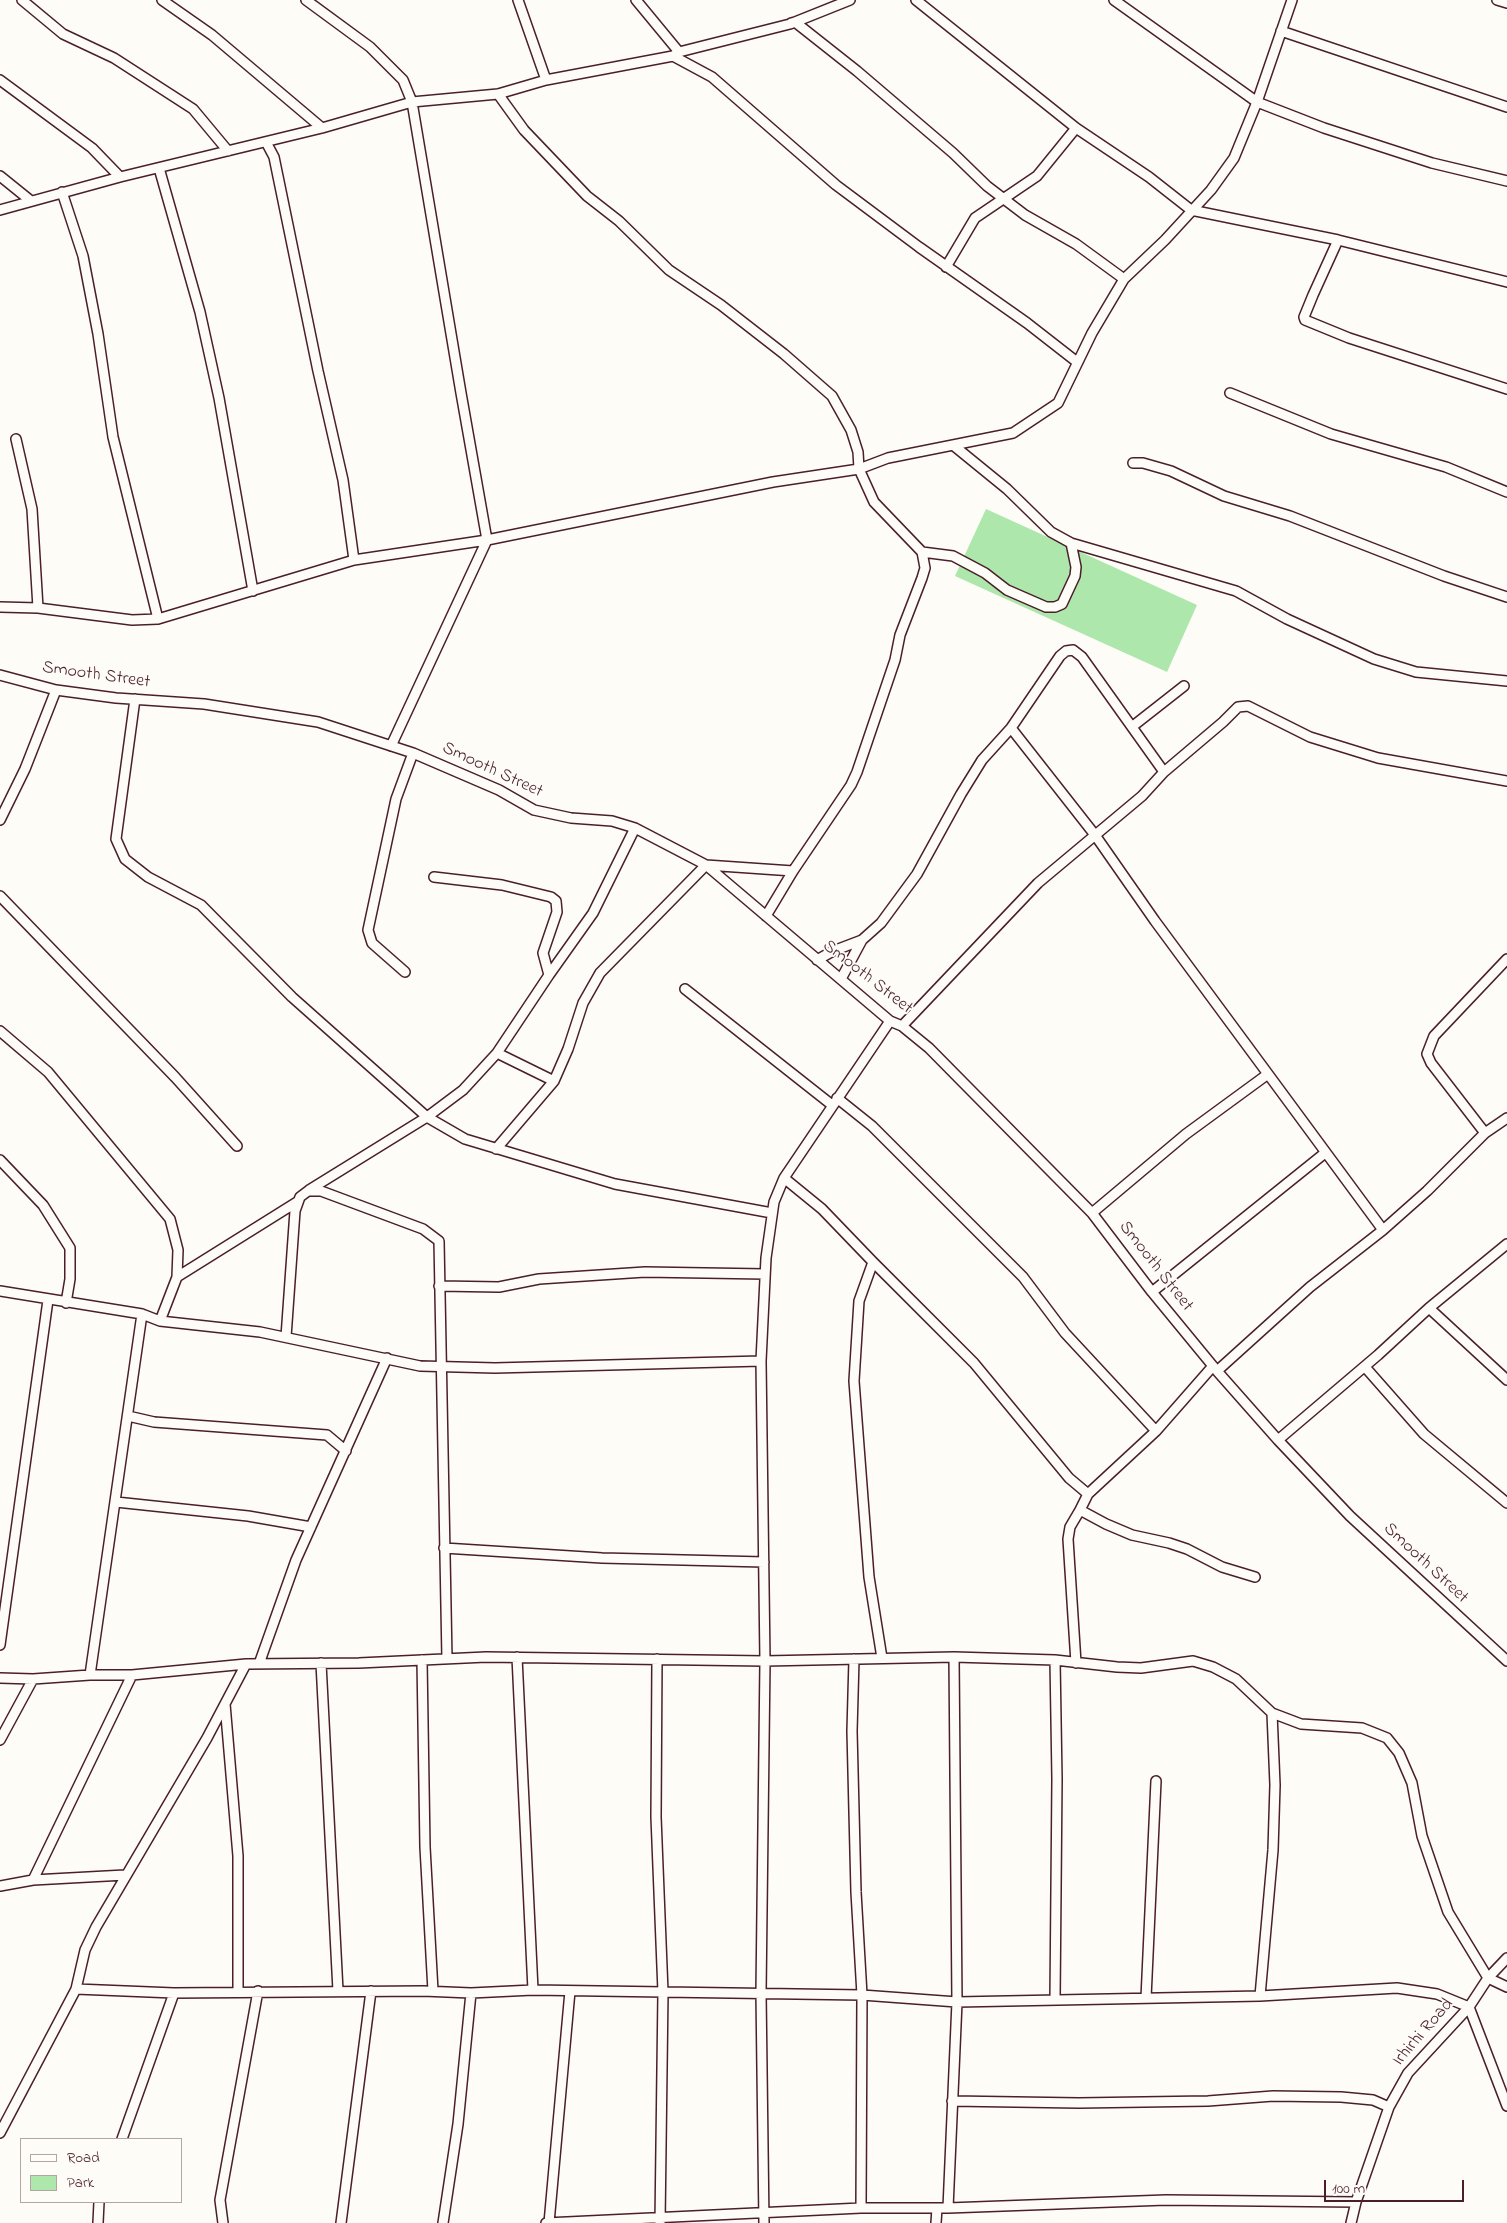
<!DOCTYPE html>
<style>
body{margin:0}
#map{position:relative;width:1507px;height:2223px;overflow:hidden;background:#fdfcf7;font-family:"Indie Flower",sans-serif}
canvas{display:block}
.legend{position:absolute;left:20px;top:2138px;width:162px;height:65px;box-sizing:border-box;background:#fdfcf7;border:1px solid #b5a4a5;margin:0;padding:6px 9px;list-style:none;font-size:15px;color:#4a1f2b}
.legend li{display:flex;align-items:center;gap:10px;height:25px}
.legend b{width:25px;border:1px solid #b5a4a5}
.scale{position:absolute;left:1324px;top:2180px;width:140px;height:22px;box-sizing:border-box;border:2px solid #4a1f2b;border-top:0;padding-left:6px;font-size:15px;line-height:18px;white-space:nowrap;color:#4a1f2b;-webkit-text-stroke:4px #fdfcf7;paint-order:stroke}
</style>
<div id="map">
<canvas width="1507" height="2223"></canvas>
<ul class="legend">
<li><b style="height:6px;background:#fdfcf7"></b>Road</li>
<li><b style="height:14px;background:#ade7ac"></b>Park</li>
</ul>
<div class="scale">100 m</div>
</div>
<script>
const g = document.querySelector('canvas').getContext('2d');
g.lineJoin = 'round';
function fillPath(path, color) { g.fillStyle = color; g.fill(path, 'evenodd'); }
const toPath = rows => new Path2D(rows.map(r => 'M' + r).join(''));
function stroke(path, color, width, dash) { g.strokeStyle = color; g.lineWidth = width; g.lineCap = dash ? 'butt' : 'round'; g.setLineDash(dash || []); g.stroke(path); }
function write(font, color, halo, rows, align = 'center') {
  g.font = font + ' "Indie Flower",sans-serif'; g.lineWidth = 4; g.setLineDash([]); g.textBaseline = 'middle'; g.strokeStyle = halo; g.fillStyle = color; for (const [text, x, y, turn = 0] of rows) {
    g.save(); g.translate(x, y); g.rotate((+turn || 0) * Math.PI / 180); g.textAlign = isNaN(turn) ? turn : align; if (halo) g.strokeText(text, 0, 0); g.fillText(text, 0, 0); g.restore();
  }
}
const green = toPath([
 [986,509,1197,605,1167,672,955,576]
]);
const minor = toPath([
 [22,0,63,34,114,58,193,109,228,151],
 [162,0,212,35,322,128],
 [306,0,370,47,403,80,412,102,461,393,487,540,391,746],
 [518,0,546,80],
 [636,0,679,52],
 [916,0,1076,128,1149,177,1191,210,1338,240,1507,282],
 [1114,0,1257,102,1324,128,1432,163,1507,181],
 [1497,0,1507,3],
 [791,23,795,22,857,71,953,153,987,186,1025,215,1076,244,1124,279],
 [1281,31,1507,107],
 [673,56,712,77,836,185,919,247,1027,323,1077,362],
 [0,80,92,148,120,177],
 [498,94,524,130,587,196,619,221,669,270,721,305,784,354,832,396,851,430,858,452,859,469,874,502,922,552,925,568,922,578,900,635,895,660,857,772,851,785,793,871,766,916],
 [266,142,274,157,318,371,343,480,354,560],
 [159,168,200,312,219,398,253,591],
 [0,176,31,201],
 [62,192,83,256,98,334,113,437,158,619],
 [0,210,120,177,322,128,412,102,498,94,546,80,673,56,679,52,790,24,850,0],
 [1338,240,1313,295,1304,317,1305,320,1349,338,1507,389],
 [946,267,975,218,1037,176,1076,128],
 [1230,393,1331,434,1446,467,1507,492],
 [16,439,32,509,38,608],
 [953,445,1007,489,1051,532,1071,543,1236,591,1287,619,1374,659,1416,672,1507,681],
 [1133,463,1143,463,1171,471,1224,496,1290,516,1444,576,1507,597],
 [922,552,953,556,985,573,1007,590,1046,607,1055,607,1062,604,1075,576,1076,567,1071,543],
 [0,607,38,608,132,620,158,619,354,560,487,540,773,482,859,469,888,458,1013,433,1058,403,1092,333,1124,279,1165,240,1211,190,1234,158,1257,102,1292,0],
 [0,675,56,690,116,698,204,704,318,722,413,753,499,790,534,810,571,818,612,821,635,828,706,865,890,1021,902,1026,929,1048,1092,1213,1152,1292,1217,1371,1278,1440,1350,1516,1507,1661],
 [135,699,116,839,125,859,148,877,201,905,292,997,427,1117,465,1139,615,1184,772,1213],
 [1133,726,1184,686],
 [1011,728,1095,835,1155,921,1268,1074,1186,1134,1092,1213],
 [0,820,25,769,56,690],
 [434,877,502,885,551,897,556,901,557,912,543,953,549,975],
 [0,896,175,1077,237,1146],
 [817,960,833,951,862,940,881,923,917,874,961,794,982,760,1011,728,1060,656,1066,651,1073,650,1082,657,1164,772],
 [405,972,372,943,368,930,396,799,413,753],
 [841,979,862,940],
 [685,989,832,1105],
 [902,1026,1038,883,1142,796,1164,772,1223,722,1238,707,1248,706,1310,737,1378,758,1507,781],
 [0,1031,48,1072,170,1219,178,1250,177,1277,160,1321],
 [497,1053,554,1081],
 [1268,1074,1383,1230],
 [837,1098,872,1126,1023,1277,1065,1333,1156,1431],
 [1485,1133,1431,1063,1427,1054,1434,1036,1507,959],
 [496,1149,554,1081,568,1049,583,1003,600,973,706,865,793,871],
 [0,1160,43,1205,70,1248,70,1279,66,1303],
 [784,1178,822,1209,873,1262,974,1363,1069,1478,1088,1494,1156,1431,1213,1366],
 [309,1190,427,1117,463,1090,497,1053,549,975,593,913,635,828],
 [873,1262,859,1301,854,1381,869,1577,882,1658],
 [177,1277,297,1202],
 [439,1286,499,1287,539,1279,645,1272,765,1274],
 [0,1291,142,1314,160,1321,260,1332,420,1366,495,1368,761,1361],
 [1152,1292,1325,1153],
 [1429,1308,1507,1380],
 [286,1337,295,1211,300,1197,308,1191,321,1191,423,1229,439,1241,447,1659],
 [1365,1367,1424,1434,1507,1503],
 [1217,1371,1310,1287,1383,1230,1427,1191,1485,1133,1507,1118],
 [128,1416,154,1422,327,1435,346,1451],
 [1278,1440,1378,1355,1429,1308,1507,1244],
 [1088,1494,1080,1510,1106,1524,1132,1535,1169,1543,1187,1549,1222,1567,1255,1577],
 [116,1502,248,1516,311,1527],
 [444,1548,602,1558,764,1562],
 [0,1645,48,1300],
 [517,1657,533,1990],
 [657,1659,656,1817,663,1992,660,2223],
 [854,1659,852,1731,856,1892,862,1995,861,2208],
 [422,1660,425,1847,433,1991],
 [1055,1660,1057,1779,1055,1999],
 [321,1663,338,1991],
 [1076,1663,1068,1539,1070,1527,1080,1510],
 [259,1664,296,1560,387,1358],
 [90,1675,142,1314],
 [0,1678,33,1679,90,1675,132,1675,246,1664,359,1663,486,1657,765,1661,954,1657,1055,1660,1117,1667,1141,1668,1193,1661,1213,1667,1236,1679,1272,1713,1301,1724,1362,1728,1387,1738,1399,1753,1412,1783,1422,1836,1448,1912,1488,1978,1507,1987],
 [225,1704,238,1856,238,1991],
 [0,1740,33,1679],
 [33,1880,132,1675],
 [0,1886,33,1880,125,1875],
 [76,1989,174,1993,423,1991,471,1993,533,1990,862,1995,957,2002,1260,1996,1397,1988,1437,1994,1469,2007,1507,2106],
 [1260,1996,1273,1850,1275,1785,1272,1713],
 [1146,1998,1156,1781],
 [952,2101,1079,2103,1208,2101,1273,2096,1341,2097,1373,2100,1389,2107],
 [0,2133,76,1989,85,1950,96,1927,207,1738,246,1664],
 [122,2139,174,1993],
 [948,2208,957,2002,954,1657],
 [98,2223,99,2202],
 [223,2223,220,2200,258,1991],
 [341,2223,371,1991],
 [443,2223,458,2124,471,1993],
 [546,2223,861,2208,948,2208,1166,2200,1356,2202],
 [549,2223,570,1991],
 [764,2223,761,1993,765,1661,761,1361,766,1258,774,1202,784,1178,890,1021],
 [936,2223,937,2208],
 [1351,2223,1356,2202,1389,2107,1408,2073,1469,2007,1488,1978,1507,1958]
]);
const streetNames = [
 ["Smooth Street",96,676,8],
 ["Smooth Street",492,771,25],
 ["Smooth Street",867,978,38],
 ["Smooth Street",1155,1267,52],
 ["Smooth Street",1425,1564,43],
 ["Irhirhi Road",1424,2033,-49]
];
fillPath(green, '#ade7ac');
stroke(minor, '#4a1f2b', 12);
stroke(minor, '#fdfcf7', 9);
write('18px', '#4a1f2b', '#fdfcf7', streetNames);
</script>
